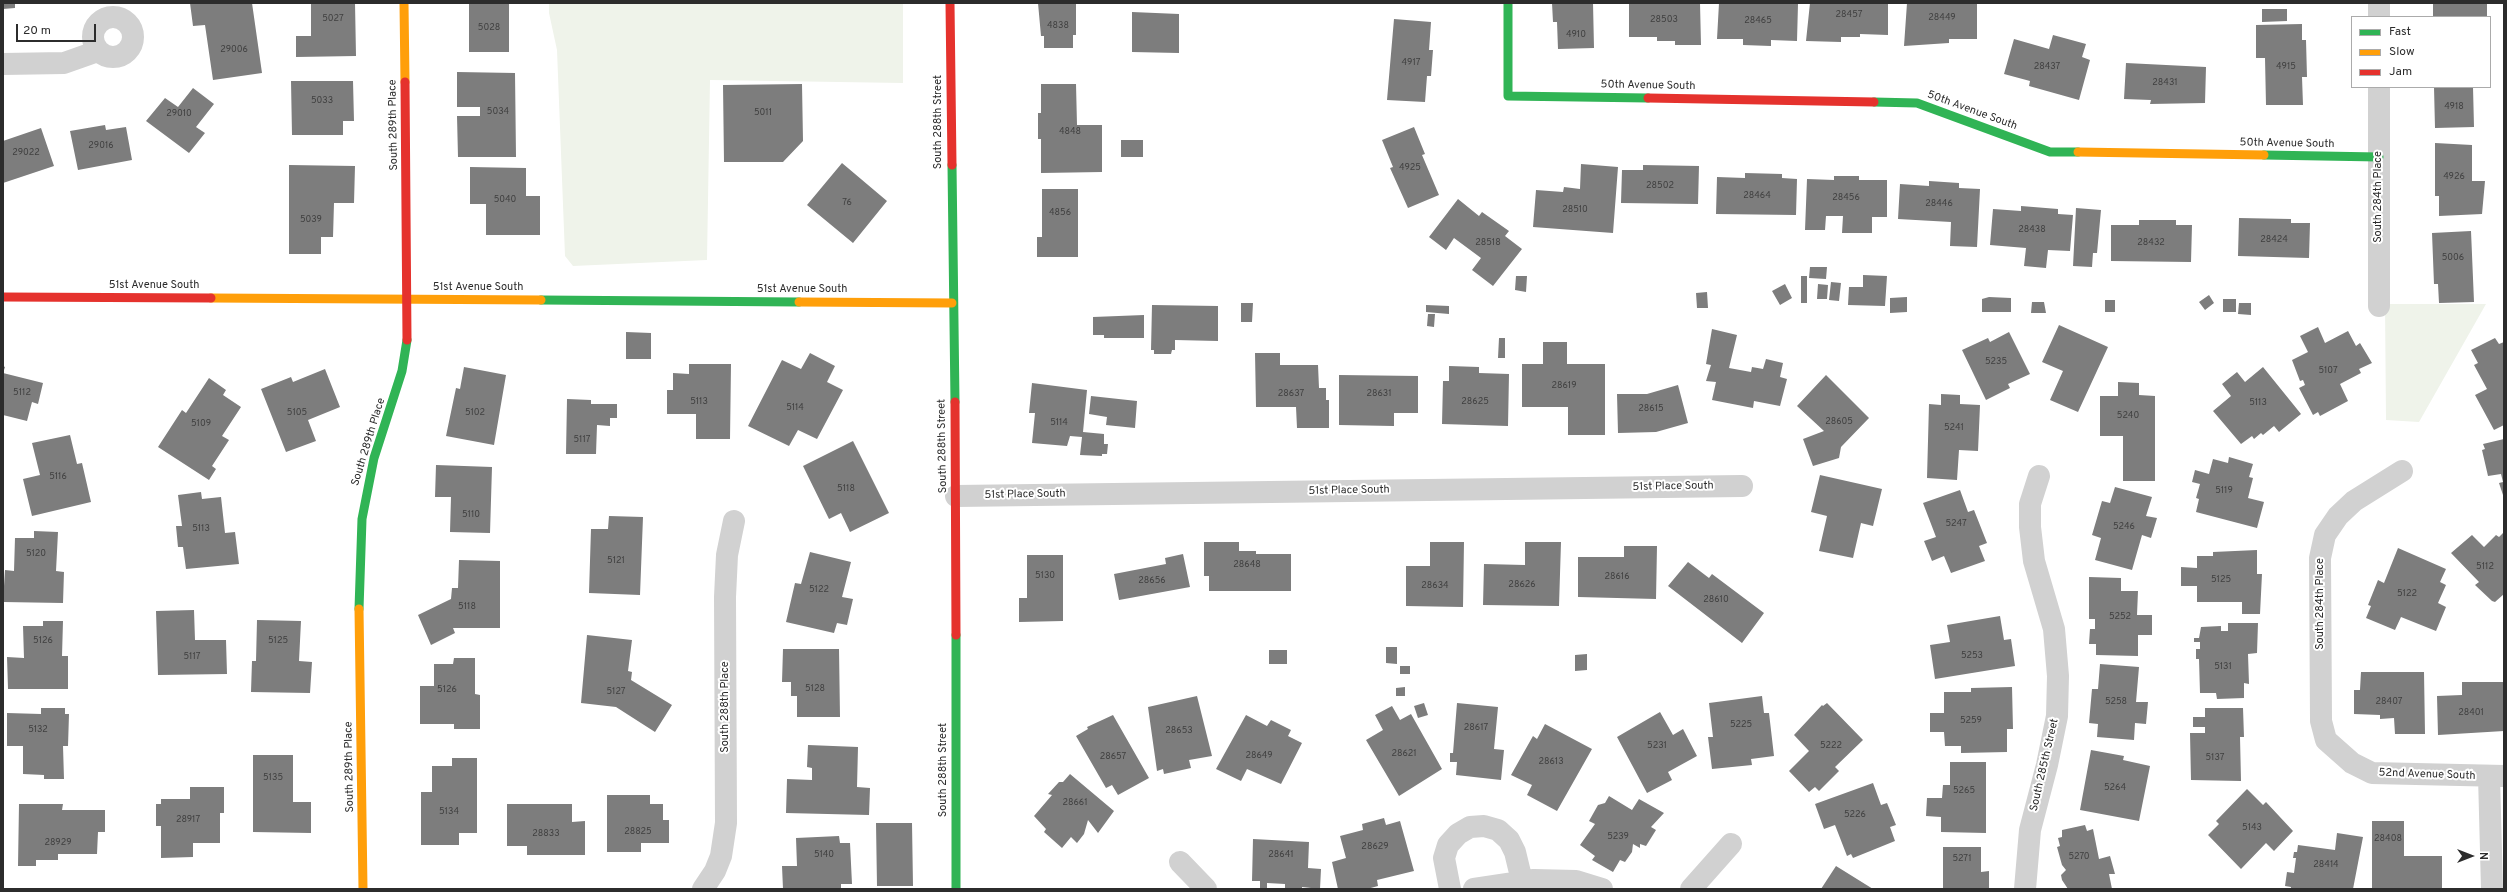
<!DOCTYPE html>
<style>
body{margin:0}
#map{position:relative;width:2507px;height:892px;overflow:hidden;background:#fff;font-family:Overpass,sans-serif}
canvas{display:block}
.frame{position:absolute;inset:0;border:4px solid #2c2c2c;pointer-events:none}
.legend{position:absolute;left:2351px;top:16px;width:140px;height:72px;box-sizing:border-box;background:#fff;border:1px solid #ababab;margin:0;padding:5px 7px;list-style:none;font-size:12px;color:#2c2c2c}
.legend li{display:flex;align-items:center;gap:8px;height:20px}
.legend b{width:20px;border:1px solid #ababab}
.north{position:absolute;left:2451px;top:836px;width:40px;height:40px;-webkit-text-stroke:3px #fff;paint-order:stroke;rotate:90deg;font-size:11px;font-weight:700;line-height:16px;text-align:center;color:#2c2c2c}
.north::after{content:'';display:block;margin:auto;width:14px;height:18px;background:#2c2c2c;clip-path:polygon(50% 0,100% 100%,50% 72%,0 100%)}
.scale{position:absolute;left:16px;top:24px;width:80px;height:18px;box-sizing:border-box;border:2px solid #2c2c2c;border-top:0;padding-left:5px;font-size:12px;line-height:14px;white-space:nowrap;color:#2c2c2c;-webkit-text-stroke:3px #fff;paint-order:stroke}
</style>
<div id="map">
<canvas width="2507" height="892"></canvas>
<div class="frame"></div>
<ul class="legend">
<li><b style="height:5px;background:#30b455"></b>Fast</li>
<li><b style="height:5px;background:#ff9f0a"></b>Slow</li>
<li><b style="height:5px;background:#e5322d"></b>Jam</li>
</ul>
<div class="north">N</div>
<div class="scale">20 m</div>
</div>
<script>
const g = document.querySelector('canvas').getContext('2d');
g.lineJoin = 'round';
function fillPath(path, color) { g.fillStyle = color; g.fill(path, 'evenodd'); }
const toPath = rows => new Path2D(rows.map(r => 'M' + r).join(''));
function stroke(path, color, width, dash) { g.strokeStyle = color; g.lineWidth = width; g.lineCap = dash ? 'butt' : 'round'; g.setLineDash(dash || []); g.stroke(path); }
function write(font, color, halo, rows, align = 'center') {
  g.font = font + ' Overpass,sans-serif'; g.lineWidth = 4; g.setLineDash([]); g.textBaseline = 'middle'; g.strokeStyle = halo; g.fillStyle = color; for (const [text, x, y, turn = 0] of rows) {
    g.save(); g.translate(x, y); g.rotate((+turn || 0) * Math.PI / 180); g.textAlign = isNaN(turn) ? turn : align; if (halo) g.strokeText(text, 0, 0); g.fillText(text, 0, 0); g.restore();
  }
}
const green = toPath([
 [549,3,903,3,903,83,710,80,707,260,573,266,565,256,557,50,549,13],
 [2385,304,2486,304,2419,422,2386,420]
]);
const building = toPath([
 [3,3,15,3,15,8,3,9],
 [190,3,252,3,262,73,213,80,205,25,193,26],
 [311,3,355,3,356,56,296,57,296,36,311,36],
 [469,3,509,3,509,52,469,52],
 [1038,3,1076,3,1076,35,1073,35,1073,48,1044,48,1044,36,1041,36],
 [1552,3,1593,3,1594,48,1558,49,1557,22,1553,22],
 [1629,3,1700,3,1701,45,1675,45,1675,41,1657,41,1657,37,1629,37],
 [1719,3,1798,4,1797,41,1771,40,1771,46,1743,45,1743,39,1717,39],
 [1810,3,1888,3,1888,35,1860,34,1860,37,1841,37,1841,42,1806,41],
 [1907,3,1977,3,1977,39,1949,39,1949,43,1904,46],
 [2433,3,2487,3,2487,17,2433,17],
 [2262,9,2287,9,2287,21,2262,22],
 [1132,12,1179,14,1179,53,1132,52],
 [1394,19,1431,22,1429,50,1433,50,1431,76,1427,76,1425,102,1387,100],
 [2302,24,2302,40,2306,40,2307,77,2302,77,2303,105,2266,105,2265,58,2256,58,2256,25],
 [2053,35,2086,44,2082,57,2090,60,2079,100,2029,86,2030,81,2004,74,2014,39,2049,49],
 [2126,63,2206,67,2205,103,2150,104,2151,100,2124,99],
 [457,72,515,73,516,157,458,157,457,116,480,116,480,107,457,107],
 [291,81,353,81,354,121,343,121,343,135,292,135],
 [802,84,803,141,783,162,724,162,723,85],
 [1041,84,1076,84,1077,125,1102,125,1102,172,1041,173,1041,139,1038,139,1038,113,1041,113],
 [2434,87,2473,87,2474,127,2435,128],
 [193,88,214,104,196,127,205,133,189,153,146,121,165,98,178,107],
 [105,125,106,130,126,127,132,160,78,170,70,131],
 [1414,127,1425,154,1422,155,1439,195,1408,208,1390,168,1393,167,1382,140],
 [41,128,54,166,3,183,3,141],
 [1121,140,1143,140,1143,157,1121,157],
 [2435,143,2472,145,2472,181,2485,181,2482,214,2439,216,2439,196,2435,196],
 [842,163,887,201,853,243,807,205],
 [1581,164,1618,167,1613,233,1533,227,1536,190,1563,192,1564,187,1580,189],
 [289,165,355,166,354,203,334,203,333,237,321,237,321,254,289,254],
 [1643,165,1699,166,1698,204,1621,203,1622,170,1643,170],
 [470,167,526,168,526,196,540,196,540,235,486,235,486,204,470,204],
 [1745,173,1782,174,1782,178,1797,179,1796,215,1716,214,1717,177,1745,178],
 [1834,176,1859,176,1859,180,1887,180,1887,217,1872,217,1872,233,1842,233,1843,216,1826,216,1825,230,1805,230,1807,179,1834,180],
 [1929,181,1959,183,1959,188,1980,189,1977,247,1950,246,1951,222,1898,219,1900,184,1929,186],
 [1042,189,1078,189,1078,257,1037,257,1037,237,1042,237],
 [1458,199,1479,216,1482,212,1509,231,1505,236,1522,249,1493,286,1472,270,1481,258,1454,238,1446,250,1429,237],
 [2021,206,2058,209,2058,214,2073,215,2070,251,2048,250,2046,268,2024,266,2026,248,1990,245,1993,209,2021,211],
 [2076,208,2101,210,2097,253,2093,253,2092,267,2073,266],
 [2239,218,2291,219,2291,223,2310,223,2309,258,2238,256],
 [2139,220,2176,220,2176,225,2192,225,2191,262,2111,261,2111,225,2139,225],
 [2471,231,2474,302,2439,303,2438,284,2434,284,2432,233],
 [1810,267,1827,267,1826,279,1809,278],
 [1863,275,1887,276,1885,306,1848,305,1849,287,1863,287],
 [1516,276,1527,276,1526,292,1515,290],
 [1801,276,1807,276,1807,303,1801,303],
 [1831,282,1841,283,1839,301,1829,300],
 [1785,284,1792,298,1780,305,1772,291],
 [1818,284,1828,285,1827,299,1817,299],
 [1707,292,1708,308,1697,308,1696,293],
 [2209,295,2214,303,2205,310,2199,302],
 [1907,297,1907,312,1890,313,1890,298],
 [1989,297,2011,298,2011,312,1982,312,1982,299],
 [2223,299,2236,299,2236,312,2223,312],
 [2105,300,2115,300,2115,312,2105,312],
 [2032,302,2044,302,2046,313,2031,313],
 [1241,303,1253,303,1252,322,1241,322],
 [2239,303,2251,303,2251,315,2238,314],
 [1152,305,1218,306,1218,341,1175,340,1175,350,1172,350,1171,354,1154,354,1154,350,1151,350],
 [1426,305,1449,306,1449,314,1426,312],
 [1428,314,1435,314,1434,327,1427,326],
 [1144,315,1144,338,1104,338,1104,335,1093,335,1093,317],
 [2059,325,2108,347,2078,412,2050,400,2063,371,2042,362],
 [2318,327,2325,343,2348,331,2356,346,2360,343,2372,363,2359,369,2361,373,2340,384,2348,401,2320,416,2318,412,2313,415,2299,388,2305,385,2303,380,2300,381,2292,360,2308,352,2300,336],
 [1712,329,1737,335,1729,368,1751,372,1752,367,1763,369,1766,359,1783,363,1780,377,1787,379,1780,406,1754,401,1753,408,1712,400,1716,382,1706,381,1711,365,1706,364],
 [626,332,651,333,651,359,626,359],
 [2009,332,2030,374,2008,384,2010,388,1986,400,1962,350,1988,338,1990,342],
 [1499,338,1505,338,1505,358,1498,358],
 [2495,338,2499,344,2504,342,2504,425,2494,430,2475,395,2487,389,2474,365,2478,363,2471,350],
 [1543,342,1567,342,1567,364,1605,364,1605,435,1568,435,1568,407,1522,407,1522,364,1543,364],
 [810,353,835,366,827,382,843,390,817,439,798,430,789,446,748,426,782,360,801,369],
 [1255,353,1280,353,1280,365,1318,365,1319,388,1326,388,1326,400,1329,400,1329,428,1297,428,1296,407,1256,407],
 [689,364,731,364,730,439,696,439,696,414,667,414,667,390,673,390,673,373,689,374],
 [3,366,5,367,3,373,43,383,38,404,32,402,27,421,3,415],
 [1449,366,1479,367,1479,373,1509,374,1508,426,1442,424,1443,381,1449,381],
 [464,367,506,375,494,445,446,436,456,388,460,389],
 [2263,367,2301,414,2279,432,2274,426,2263,435,2261,433,2254,439,2252,436,2241,444,2213,411,2231,396,2222,384,2237,372,2245,382],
 [325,369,340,407,308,420,316,441,286,452,261,389,291,377,293,382],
 [1339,375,1418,376,1418,413,1394,413,1394,426,1339,425],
 [1826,375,1869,418,1841,447,1839,458,1813,466,1803,439,1824,431,1797,406],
 [209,378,226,390,223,395,241,407,222,436,229,440,212,466,216,469,209,480,158,447,182,410,186,413],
 [2118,382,2139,383,2139,395,2155,396,2155,481,2123,481,2123,436,2100,436,2100,396,2118,396],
 [1032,383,1087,390,1083,432,1104,434,1104,444,1108,444,1107,454,1102,454,1102,456,1080,455,1082,437,1070,436,1067,446,1032,443,1035,413,1029,413],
 [1678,385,1688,423,1656,432,1618,433,1617,394,1647,394],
 [1941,394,1960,395,1960,404,1980,405,1978,451,1959,450,1957,480,1927,478,1929,404,1941,405],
 [1091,396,1137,401,1135,428,1106,425,1107,417,1089,414],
 [567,399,591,400,591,404,617,404,617,418,610,418,610,426,597,425,596,454,566,454],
 [70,435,77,464,82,463,91,502,32,516,23,479,40,475,32,443],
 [2504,439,2504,498,2499,483,2503,482,2501,474,2488,476,2482,450,2485,449,2483,444],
 [853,441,889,513,850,532,841,513,829,519,803,466],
 [2229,457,2253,464,2249,477,2253,478,2248,498,2264,502,2257,528,2196,512,2199,499,2196,498,2200,484,2192,482,2195,470,2209,474,2213,459,2228,463],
 [436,465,492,467,490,533,450,532,451,497,435,497],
 [1820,475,1882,489,1873,526,1861,523,1853,558,1819,551,1827,516,1811,512],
 [2115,487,2152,497,2146,516,2157,518,2151,538,2142,535,2132,570,2095,560,2101,538,2092,535,2102,501,2110,503],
 [1960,490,1968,512,1974,510,1987,543,1979,546,1985,561,1951,573,1944,556,1932,561,1924,541,1936,537,1923,503],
 [201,492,202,499,221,497,225,533,235,532,239,564,186,569,183,547,178,547,176,526,182,526,178,495],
 [609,516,643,517,640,595,589,593,591,529,608,529],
 [34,531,58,532,56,571,64,572,63,603,3,602,5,570,14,571,15,538,34,538],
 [2504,532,2504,594,2495,602,2492,601,2475,585,2479,582,2451,553,2472,535,2484,547,2496,535,2499,537],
 [1204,542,1239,542,1239,551,1256,551,1256,554,1291,554,1291,591,1209,591,1209,576,1204,576],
 [1430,542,1464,542,1463,607,1406,606,1406,566,1430,566],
 [1525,542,1561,542,1559,606,1483,605,1484,564,1525,565],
 [1624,546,1657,546,1656,599,1578,597,1578,557,1624,557],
 [2398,548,2446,569,2440,582,2446,585,2438,603,2446,607,2436,631,2401,617,2395,630,2366,618,2371,606,2368,605,2378,580,2384,583],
 [2257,550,2257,574,2262,574,2260,614,2242,614,2242,602,2197,602,2197,586,2181,586,2181,567,2197,568,2197,556,2213,556,2213,552],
 [810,552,851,562,842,597,853,599,847,625,837,623,834,633,786,622,795,583,801,584],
 [1183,554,1190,587,1119,600,1114,574,1166,564,1165,558],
 [1027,555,1063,555,1063,621,1019,622,1019,598,1027,598],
 [459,560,500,561,500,628,453,628,455,633,431,645,418,615,451,599,452,588,458,588],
 [1688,562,1709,578,1712,574,1764,613,1742,643,1668,586],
 [2089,577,2121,578,2121,591,2138,591,2137,615,2152,615,2152,635,2138,635,2138,656,2096,655,2096,644,2089,644,2090,629,2095,629,2095,619,2089,619],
 [194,610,195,640,226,640,227,674,158,675,156,611],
 [2000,616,2004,640,2011,639,2015,666,1935,679,1930,645,1950,642,1947,625],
 [257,620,301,621,299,661,312,662,310,693,251,692,252,661,256,661],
 [43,621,63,621,62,656,68,656,68,689,8,689,7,657,24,658,23,626,43,626],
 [2228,623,2258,623,2257,653,2248,654,2249,684,2244,683,2244,698,2217,699,2216,693,2200,693,2199,659,2196,659,2196,649,2200,649,2200,642,2194,642,2194,638,2199,638,2201,627,2221,626,2221,631,2228,631],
 [587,635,632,640,628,671,632,672,631,680,672,705,655,732,616,707,581,703],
 [1386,647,1397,647,1397,664,1386,663],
 [783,649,839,649,840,717,797,717,797,696,791,696,791,682,782,682],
 [1269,650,1287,650,1287,664,1269,664],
 [1587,654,1587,670,1575,671,1575,655],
 [454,658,475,658,475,694,480,695,480,729,454,729,454,724,420,724,420,686,434,686,434,664,453,664],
 [2100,664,2139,667,2136,702,2148,702,2146,724,2135,723,2134,740,2097,737,2098,724,2089,723,2092,689,2098,689],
 [1400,666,1410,666,1410,674,1400,674],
 [2361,672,2424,672,2425,734,2395,734,2394,718,2380,719,2380,715,2354,714,2354,690,2360,690],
 [2462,682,2504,682,2504,731,2438,735,2437,696,2462,695],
 [1405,687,1405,696,1396,696,1396,688],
 [2012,687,2013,729,2007,729,2007,752,1961,753,1961,746,1945,746,1944,732,1930,732,1930,713,1944,713,1944,692,1971,692,1971,688],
 [1197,696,1212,756,1189,760,1191,768,1164,774,1163,769,1157,771,1148,707],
 [1762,696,1764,713,1769,713,1774,756,1751,759,1752,765,1712,769,1708,737,1713,737,1709,703],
 [1424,703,1428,715,1418,718,1414,706],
 [1457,703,1498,707,1494,749,1504,750,1501,780,1456,775,1457,762,1450,762,1450,753,1453,753],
 [1827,703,1863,740,1835,767,1839,771,1819,791,1815,787,1809,792,1789,771,1809,751,1794,735,1822,705,1823,706],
 [1392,706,1400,720,1411,714,1442,769,1399,796,1366,740,1383,730,1375,715],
 [41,708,65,708,65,714,69,714,68,746,63,746,64,779,44,779,44,775,23,774,23,746,7,746,7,713,41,714],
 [2205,708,2243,708,2244,737,2240,737,2241,781,2191,780,2190,733,2205,733,2205,727,2193,727,2193,717,2205,717],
 [1660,712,1673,735,1683,729,1697,756,1668,772,1672,780,1647,793,1617,737],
 [1113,715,1149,778,1118,795,1112,785,1106,788,1076,736,1088,729,1087,727],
 [1246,715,1267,726,1271,720,1291,730,1288,736,1302,743,1281,784,1247,769,1241,781,1216,769],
 [1545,724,1592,749,1557,811,1527,795,1532,785,1511,775,1533,736,1537,739],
 [808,745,858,747,857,787,870,788,869,815,786,813,787,779,812,780,812,768,807,767],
 [2091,750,2124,756,2123,760,2150,766,2139,821,2080,810],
 [253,755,293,755,293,802,311,802,311,833,253,832],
 [452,758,477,758,477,833,459,833,459,845,421,845,421,792,432,792,432,766,452,766],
 [1950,762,1986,762,1986,833,1941,832,1941,817,1926,816,1927,798,1942,798,1943,785,1950,785],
 [1070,774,1114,811,1098,833,1088,820,1084,834,1077,843,1071,837,1062,848,1044,832,1046,829,1034,816,1052,795,1048,794,1059,782,1063,782],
 [1873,783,1881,805,1887,803,1896,825,1890,827,1895,841,1853,858,1851,854,1847,856,1835,825,1824,829,1815,804],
 [190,787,224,787,224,813,220,813,220,843,193,843,193,857,161,858,161,826,156,826,156,804,161,804,161,799,190,799],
 [2247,789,2263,805,2266,802,2293,831,2274,851,2266,843,2241,869,2208,835,2219,824,2216,821],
 [607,795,650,795,650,804,663,804,663,820,669,820,669,843,641,843,641,852,607,852],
 [1609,796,1632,810,1639,799,1664,813,1651,827,1656,830,1646,846,1640,844,1640,848,1633,844,1632,852,1625,862,1620,860,1613,872,1592,860,1595,856,1580,845,1595,824,1589,821,1598,805,1605,803],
 [19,804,63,804,62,810,105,810,105,832,98,832,97,854,58,854,58,860,36,860,36,866,18,866],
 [507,804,572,804,572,822,585,821,585,855,527,855,527,846,507,846],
 [1384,818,1386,825,1400,821,1414,871,1377,880,1378,886,1367,889,1338,889,1332,862,1346,858,1340,836,1363,830,1362,824],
 [2372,821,2404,821,2404,856,2442,856,2442,889,2372,889],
 [876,823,912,823,913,886,877,886],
 [2085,825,2087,831,2093,829,2099,859,2110,856,2115,874,2109,874,2112,889,2068,889,2062,880,2061,875,2066,870,2062,865,2057,847,2060,846,2058,838,2062,837,2062,830],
 [2337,833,2363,837,2353,889,2291,889,2291,887,2285,886,2287,872,2294,873,2296,858,2293,858,2294,852,2297,852,2298,845,2335,850],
 [839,836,840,843,850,843,852,884,841,884,841,889,783,889,782,866,797,866,796,838],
 [1253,839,1309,842,1308,868,1321,869,1320,889,1302,887,1302,889,1285,889,1285,884,1267,883,1267,889,1260,889,1260,881,1252,881],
 [1943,847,1981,847,1981,872,1989,871,1989,889,1943,889],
 [1836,866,1873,889,1821,889]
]);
const street = toPath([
 [2379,3,2379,17],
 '93 37a20 20 0 1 1 40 0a20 20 0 1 1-40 0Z',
 [3,64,64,63,98,51],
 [2379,87,2379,306],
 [2402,471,2354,501,2338,516,2325,535,2320,558,2321,721,2326,740,2352,763,2372,773,2504,776],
 [956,496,1742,486],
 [2489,776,2492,889],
 [1180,862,1206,889],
 [703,889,715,871,721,856,726,823,725,597,727,555,734,521],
 [1450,889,1444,858,1448,845,1458,834,1470,827,1484,826,1498,830,1509,840,1515,852,1522,881],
 [1474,889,1534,880,1576,881,1602,889],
 [1691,889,1731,844],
 [2025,889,2030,830,2047,765,2057,716,2058,676,2054,629,2034,561,2030,527,2030,504,2039,476]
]);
const fast = toPath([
 [1508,3,1508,96,1648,98],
 [1874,102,1917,103,2050,152,2078,152],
 [2264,155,2379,157],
 [952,165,955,402],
 [541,300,799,302],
 [359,609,362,519,374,458,402,371,407,340],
 [956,635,956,889]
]);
const slow = toPath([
 [404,3,405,82],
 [2078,152,2264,155],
 [211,298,541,300],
 [799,302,952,303],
 [359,609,363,889]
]);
const jam = toPath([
 [950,3,952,165],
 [405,82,407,340],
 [1648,98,1874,102],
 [3,297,211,298],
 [955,402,956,635]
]);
const numberNames = [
 ["28457",1849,15],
 ["28449",1942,18],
 ["5027",333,19],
 ["28503",1664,20],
 ["28465",1758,21],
 ["4838",1058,26],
 ["5028",489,28],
 ["4910",1576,35],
 ["29006",234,50],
 ["4917",1411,63],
 ["28437",2047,67],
 ["4915",2286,67],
 ["28431",2165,83],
 ["5033",322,101],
 ["4918",2454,107],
 ["5034",498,112],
 ["5011",763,113],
 ["29010",179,114],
 ["4848",1070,132],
 ["29016",101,146],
 ["29022",26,153],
 ["4925",1410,168],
 ["4926",2454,177],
 ["28502",1660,186],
 ["28464",1757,196],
 ["28456",1846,198],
 ["5040",505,200],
 ["76",847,203],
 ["28446",1939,204],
 ["28510",1575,210],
 ["4856",1060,213],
 ["5039",311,220],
 ["28438",2032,230],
 ["28424",2274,240],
 ["28518",1488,243],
 ["28432",2151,243],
 ["5006",2453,258],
 ["5235",1996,362],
 ["5107",2328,371],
 ["28619",1564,386],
 ["5112",22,393],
 ["28637",1291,394],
 ["28631",1379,394],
 ["5113",699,402],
 ["28625",1475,402],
 ["5113",2258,403],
 ["5114",795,408],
 ["28615",1651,409],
 ["5105",297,413],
 ["5102",475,413],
 ["5240",2128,416],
 ["28605",1839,422],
 ["5114",1059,423],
 ["5109",201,424],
 ["5241",1954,428],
 ["5117",582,440],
 ["5116",58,477],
 ["5118",846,489],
 ["5119",2224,491],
 ["5110",471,515],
 ["5247",1956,524],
 ["5246",2124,527],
 ["5113",201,529],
 ["5120",36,554],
 ["5121",616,561],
 ["28648",1247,565],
 ["5112",2485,567],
 ["5130",1045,576],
 ["28616",1617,577],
 ["5125",2221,580],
 ["28656",1152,581],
 ["28626",1522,585],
 ["28634",1435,586],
 ["5122",819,590],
 ["5122",2407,594],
 ["28610",1716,600],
 ["5118",467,607],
 ["5252",2120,617],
 ["5126",43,641],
 ["5125",278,641],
 ["5253",1972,656],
 ["5117",192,657],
 ["5131",2223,667],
 ["5128",815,689],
 ["5126",447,690],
 ["5127",616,692],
 ["5258",2116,702],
 ["28407",2389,702],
 ["28401",2471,713],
 ["5259",1971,721],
 ["5225",1741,725],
 ["28617",1476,728],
 ["5132",38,730],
 ["28653",1179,731],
 ["5231",1657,746],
 ["5222",1831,746],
 ["28621",1404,754],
 ["28649",1259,756],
 ["28657",1113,757],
 ["5137",2215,758],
 ["28613",1551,762],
 ["5135",273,778],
 ["5264",2115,788],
 ["5265",1964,791],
 ["28661",1075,803],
 ["5134",449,812],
 ["5226",1855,815],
 ["28917",188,820],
 ["5143",2252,828],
 ["28825",638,832],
 ["28833",546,834],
 ["5239",1618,837],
 ["28408",2388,839],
 ["28929",58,843],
 ["28629",1375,847],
 ["5140",824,855],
 ["28641",1281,855],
 ["5270",2079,857],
 ["5271",1962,859],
 ["28414",2326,865]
];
const streetNames = [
 ["50th Avenue South",1648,86,1],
 ["50th Avenue South",1972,111,20],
 ["South 288th Street",939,122,-90],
 ["South 289th Place",394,125,-91],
 ["50th Avenue South",2287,144,1],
 ["South 284th Place",2379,197,-90],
 ["51st Avenue South",154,286],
 ["51st Avenue South",478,288],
 ["51st Avenue South",802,290],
 ["South 289th Place",369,442,-73],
 ["South 288th Street",943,446,-91],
 ["51st Place South",1673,487,-1],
 ["51st Place South",1349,491,-1],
 ["51st Place South",1025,495,-1],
 ["South 284th Place",2321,604,-90],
 ["South 288th Place",726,707,-90],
 ["South 285th Street",2045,765,-77],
 ["South 289th Place",350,767,-91],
 ["South 288th Street",944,770,-90],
 ["52nd Avenue South",2427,775,2]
];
fillPath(green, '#eff3ea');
fillPath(building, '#7d7d7d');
stroke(street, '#d1d1d1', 22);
stroke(fast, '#30b455', 9);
stroke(slow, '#ff9f0a', 9);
stroke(jam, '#e5322d', 9);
write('9px', '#404040', null, numberNames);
write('11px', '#2c2c2c', '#fff', streetNames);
</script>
